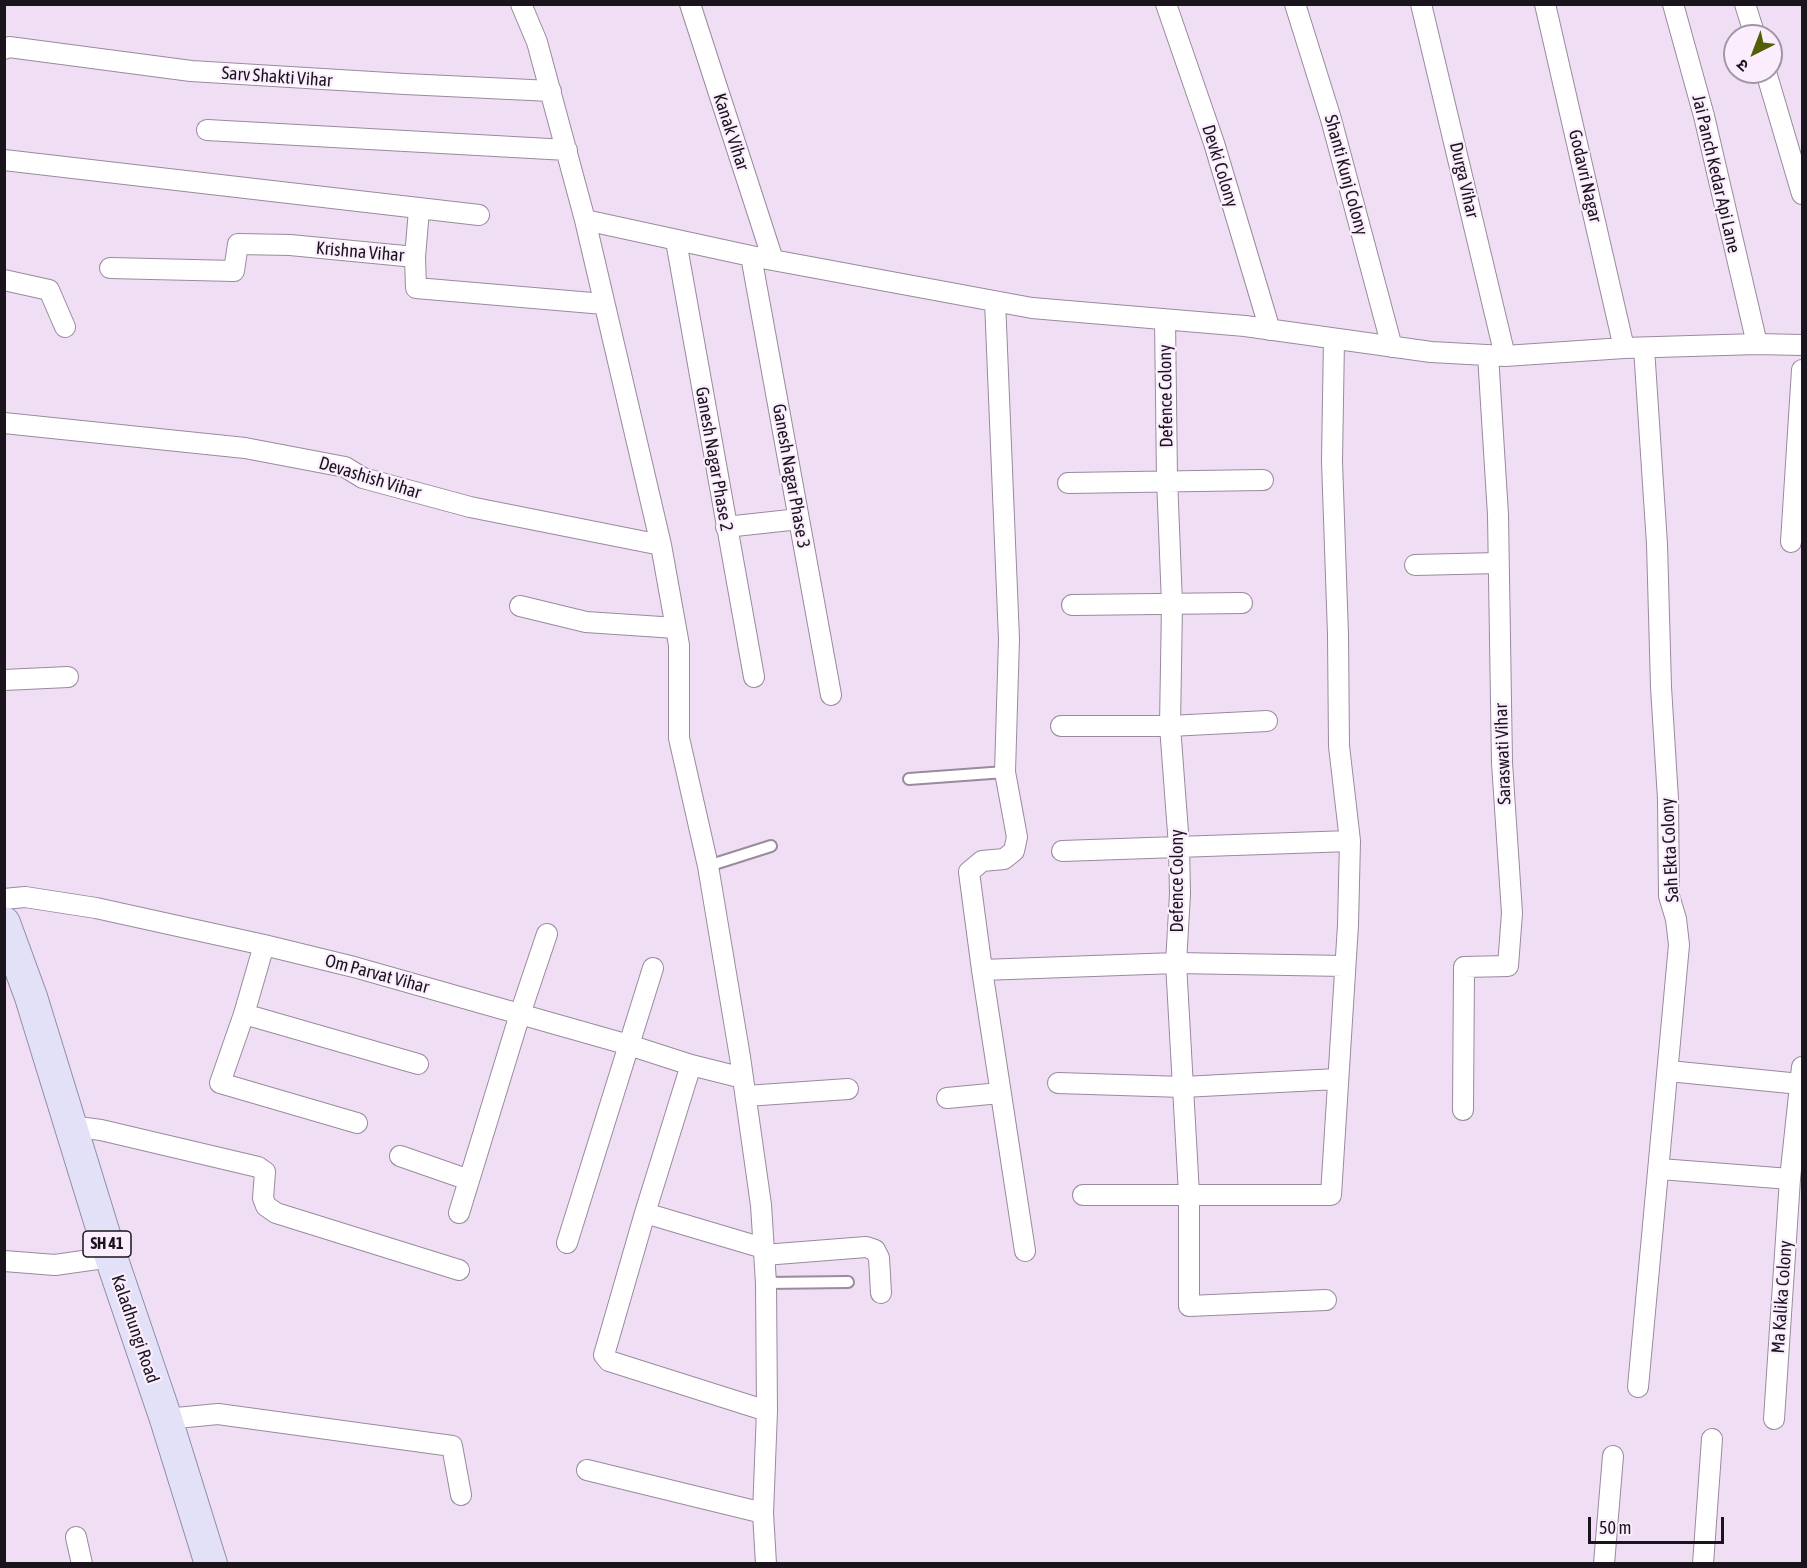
<!DOCTYPE html>
<meta charset="utf-8">
<style>
body{margin:0}
#map{position:relative;width:1807px;height:1568px;overflow:hidden;background:#f0dff4;font-family:"Asap Condensed","Noto Sans Devanagari",sans-serif}
canvas{display:block}
.frame{position:absolute;inset:0;border:6px solid #1a151c;pointer-events:none}
.north{position:absolute;left:1723px;top:24px;width:60px;height:60px;box-sizing:border-box;background:#fbedfe;border:2px solid #a197a4;border-radius:50%;rotate:222deg;font-size:16px;font-weight:700;line-height:24px;text-align:center;color:#1a151c}
.north::after{content:'';display:block;margin:auto;width:21px;height:27px;background:#526002;clip-path:polygon(50% 0,100% 100%,50% 72%,0 100%)}
.scale{position:absolute;left:1588px;top:1517px;width:136px;height:27px;box-sizing:border-box;border:3px solid #1a151c;border-top:0;padding-left:8px;font-size:18px;line-height:21px;white-space:nowrap;color:#1a151c;-webkit-text-stroke:4px #fbedfe;paint-order:stroke}
</style>
<div id="map">
<canvas width="1807" height="1568"></canvas>
<div class="frame"></div>
<div class="north">उ</div>
<div class="scale">50 m</div>
</div>
<script>
const g = document.querySelector('canvas').getContext('2d');
g.lineJoin = 'round';
const toPath = rows => new Path2D(rows.map(r => 'M' + r).join(''));
function stroke(path, color, width, dash) { g.strokeStyle = color; g.lineWidth = width; g.lineCap = dash ? 'butt' : 'round'; g.setLineDash(dash || []); g.stroke(path); }
function write(font, color, halo, rows, align = 'center') {
  g.font = font + ' "Asap Condensed",sans-serif'; g.lineWidth = 4.5; g.setLineDash([]); g.textBaseline = 'middle'; g.strokeStyle = halo; g.fillStyle = color; for (const [text, x, y, turn = 0] of rows) {
    g.save(); g.translate(x, y); g.rotate((+turn || 0) * Math.PI / 180); g.textAlign = isNaN(turn) ? turn : align; if (halo) g.strokeText(text, 0, 0); g.fillText(text, 0, 0); g.restore();
  }
}
const service = toPath([
 [909,779,1005,772],
 [708,866,771,846],
 [766,1283,848,1282]
]);
const minor = toPath([
 [521,4,537,42,585,220,661,545,679,645,679,738,708,866,740,1057,761,1205,766,1283,767,1411,763,1513,766,1564],
 [690,4,773,260],
 [1166,4,1214,143,1270,330],
 [1295,4,1331,119,1392,347],
 [1421,4,1505,356],
 [1545,4,1624,348],
 [1673,4,1704,116,1757,344],
 [1745,4,1755,36],
 [4,49,9,47,191,71,405,84,551,91],
 [1766,72,1802,194],
 [207,130,567,150],
 [4,160,479,215],
 [585,220,751,256,1032,308,1245,326,1431,352,1505,356,1624,348,1757,344,1802,345],
 [676,241,754,677],
 [751,256,831,695],
 [415,257,419,210],
 [110,268,234,271,238,244,290,245,415,257,416,288,604,304],
 [4,280,49,290,65,327],
 [995,301,1009,639,1005,772,1017,837,1014,851,1004,859,982,861,969,872,982,970,1025,1251],
 [1165,319,1167,478,1172,604,1170,726,1179,846,1180,894,1176,963,1189,1194,1189,1306,1326,1300],
 [4,423,245,448,345,467,363,478,470,507,661,545],
 [1068,483,1263,480],
 [726,527,799,519],
 [1791,542,1802,370],
 [1415,565,1498,563],
 [1072,605,1242,603],
 [520,606,586,622,676,628],
 [4,680,68,677],
 [1061,726,1170,726,1267,721],
 [1062,851,1350,841],
 [4,899,25,897,96,908,264,945,354,967,629,1045,691,1065,743,1078],
 [264,945,244,1014,220,1083,357,1123],
 [982,970,1176,963,1345,966],
 [244,1014,418,1064],
 [691,1065,645,1213,604,1355,609,1361,767,1411],
 [1669,1071,1800,1084],
 [1058,1083,1183,1087,1337,1079],
 [746,1096,848,1089],
 [947,1098,1000,1093],
 [1463,1110,1464,967,1508,966,1512,913,1502,763,1498,515,1488,355],
 [70,1126,101,1130,258,1167,265,1172,263,1198,266,1206,276,1213,459,1270],
 [400,1156,469,1180],
 [1660,1169,1790,1179],
 [1083,1195,1331,1195,1348,925,1350,841,1339,746,1338,635,1332,461,1334,339],
 [459,1213,520,1014,547,934],
 [645,1213,763,1248],
 [567,1243,653,968],
 [764,1255,866,1247,875,1250,879,1258,881,1293],
 [4,1261,55,1265,111,1257],
 [1638,1387,1679,945,1676,919,1669,896,1668,799,1661,687,1657,544,1644,348],
 [166,1419,218,1414,452,1446,461,1495],
 [1774,1419,1790,1179,1802,1067],
 [587,1470,763,1513],
 [76,1537,82,1564],
 [1604,1564,1613,1456],
 [1703,1564,1712,1439]
]);
const primary = toPath([
 [4,923,31,997,111,1257,166,1419,211,1564]
]);
const shields = [
 [107,1244,48]
];
const shieldNames = [
 ["SH 41",107,1244]
];
const streetNames = [
 ["Sarv Shakti Vihar",277,77,4],
 ["Kanak Vihar",731,132,72],
 ["Devki Colony",1220,166,73],
 ["Jai Panch Kedar Api Lane",1716,174,77],
 ["Shanti Kunj Colony",1346,175,75],
 ["Godavri Nagar",1585,176,77],
 ["Durga Vihar",1464,180,77],
 ["Krishna Vihar",360,252,5],
 ["Defence Colony",1166,396,-91],
 ["Ganesh Nagar Phase 2",714,459,80],
 ["Ganesh Nagar Phase 3",791,476,80],
 ["Devashish Vihar",370,478,17],
 ["Saraswati Vihar",1503,754,-92],
 ["Sah Ekta Colony",1670,850,-93],
 ["Defence Colony",1177,881,-90],
 ["Om Parvat Vihar",377,974,15],
 ["Ma Kalika Colony",1782,1297,-86],
 ["Kaladhungi Road",135,1329,71]
];
stroke(service, '#998a9d', 14);
stroke(minor, '#998a9d', 22);
stroke(primary, '#908da8', 34);
stroke(service, '#fff', 10);
stroke(minor, '#fff', 20);
stroke(primary, '#e2e1f8', 32);
for (const [x, y, w] of shields) { const box = new Path2D(); box.roundRect(x - w / 2, y - 13, w, 26, 4.5); g.fillStyle = '#fbedfe'; g.fill(box); stroke(box, '#1a151c', 1.5); }
write('bold 16px', '#1a151c', null, shieldNames);
write('18px', '#1a151c', '#fbedfe', streetNames);
</script>
